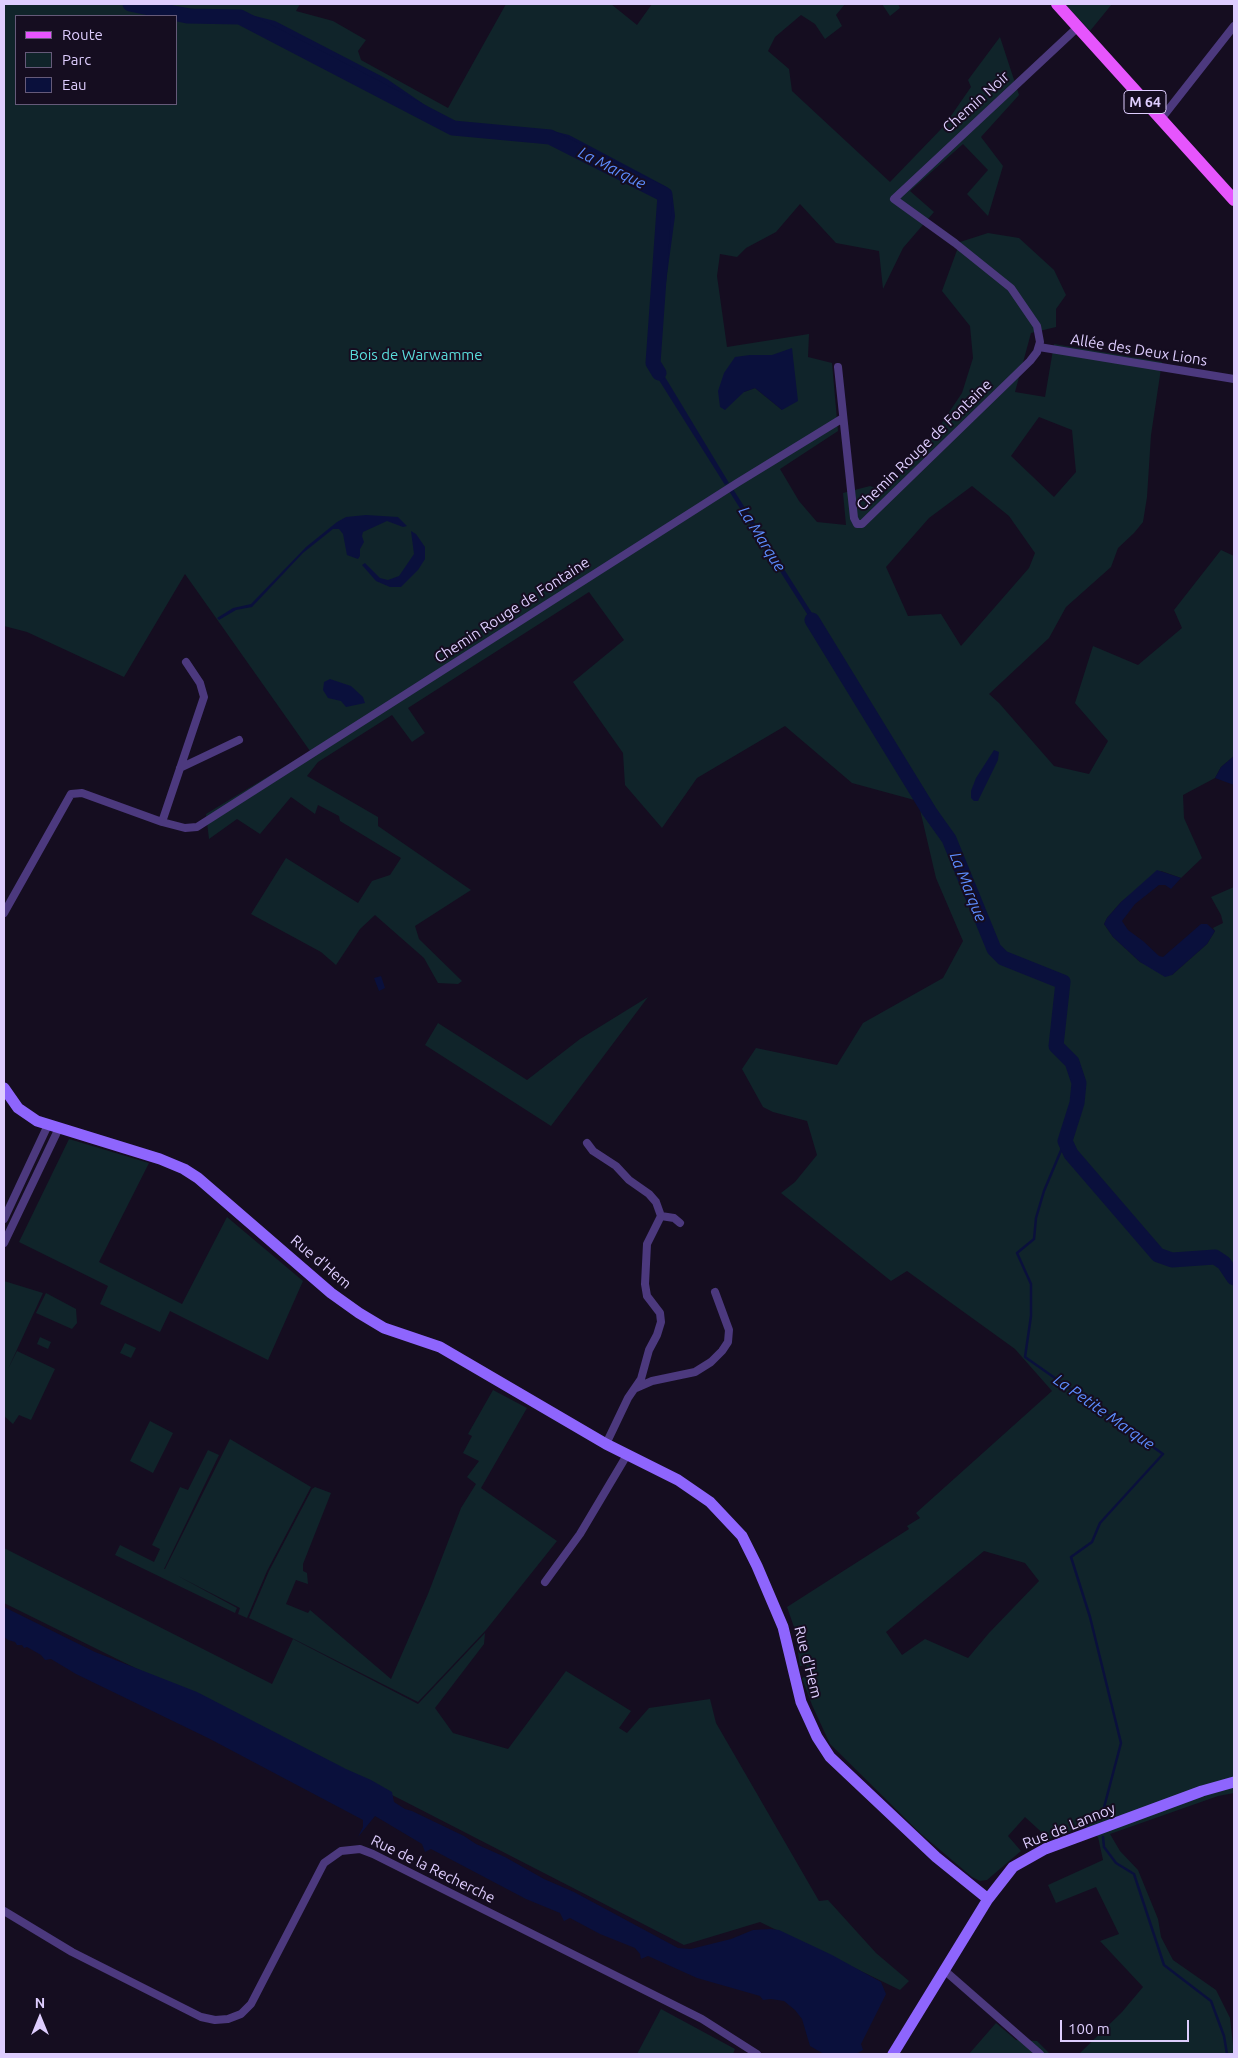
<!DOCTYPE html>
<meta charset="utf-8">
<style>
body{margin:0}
#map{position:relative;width:1238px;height:2058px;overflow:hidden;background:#150d20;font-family:Ubuntu,sans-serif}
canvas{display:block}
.frame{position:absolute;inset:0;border:5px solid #decdfe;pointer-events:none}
.legend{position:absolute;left:15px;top:15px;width:162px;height:90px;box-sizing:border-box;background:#150d20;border:1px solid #655a79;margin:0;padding:6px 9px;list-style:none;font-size:15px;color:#decdfe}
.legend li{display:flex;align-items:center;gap:10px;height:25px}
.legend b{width:25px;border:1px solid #655a79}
.north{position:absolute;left:15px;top:1993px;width:50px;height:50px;-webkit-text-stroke:4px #150d20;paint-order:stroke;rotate:0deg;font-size:14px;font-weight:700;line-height:20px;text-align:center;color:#decdfe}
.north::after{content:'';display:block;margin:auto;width:18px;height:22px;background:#decdfe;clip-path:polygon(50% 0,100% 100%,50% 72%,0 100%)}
.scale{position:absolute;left:1060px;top:2020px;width:129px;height:22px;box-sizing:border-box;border:2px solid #decdfe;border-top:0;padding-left:6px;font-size:15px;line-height:18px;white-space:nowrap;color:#decdfe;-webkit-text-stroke:4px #150d20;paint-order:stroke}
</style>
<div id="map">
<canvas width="1238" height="2058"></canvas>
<div class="frame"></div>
<ul class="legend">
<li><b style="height:6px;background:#e655fd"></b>Route</li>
<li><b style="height:14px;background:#10242a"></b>Parc</li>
<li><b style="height:14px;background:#0a103c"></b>Eau</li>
</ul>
<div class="north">N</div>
<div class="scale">100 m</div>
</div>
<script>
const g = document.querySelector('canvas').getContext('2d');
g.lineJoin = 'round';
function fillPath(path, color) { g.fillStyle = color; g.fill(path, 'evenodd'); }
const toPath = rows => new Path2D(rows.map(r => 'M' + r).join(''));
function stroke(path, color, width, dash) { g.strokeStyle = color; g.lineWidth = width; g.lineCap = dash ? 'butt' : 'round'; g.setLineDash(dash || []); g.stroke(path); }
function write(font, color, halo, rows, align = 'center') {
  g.font = font + ' Ubuntu,sans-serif'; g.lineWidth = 4; g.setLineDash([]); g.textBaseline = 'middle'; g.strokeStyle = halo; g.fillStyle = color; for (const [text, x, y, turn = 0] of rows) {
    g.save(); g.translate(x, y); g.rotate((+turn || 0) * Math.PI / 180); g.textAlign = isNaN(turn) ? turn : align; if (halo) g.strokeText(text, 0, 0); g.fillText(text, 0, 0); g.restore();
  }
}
const green = toPath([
 [4,4,300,4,296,11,333,21,366,40,358,51,361,60,448,108,506,4,611,4,637,25,652,4,845,4,836,15,842,26,825,39,815,24,801,15,775,37,768,51,789,69,792,91,890,182,944,126,971,87,968,80,1000,37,1019,95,981,137,1003,166,988,216,967,194,988,170,963,144,910,191,934,212,903,248,883,289,879,251,836,243,800,204,776,232,746,248,737,257,720,254,717,276,727,347,809,334,808,357,832,363,838,431,780,469,799,501,817,522,846,525,843,493,870,486,883,491,923,451,962,393,973,358,970,326,942,291,960,242,988,233,1019,238,1054,270,1066,295,1056,309,1056,327,1031,333,1015,392,1045,397,1054,344,1162,362,1151,435,1147,497,1143,522,1134,533,1118,548,1111,567,1066,607,1049,638,989,694,999,703,1054,766,1089,774,1108,741,1075,703,1093,646,1138,665,1182,628,1174,610,1221,550,1234,556,1234,756,1221,767,1215,778,1183,795,1184,818,1202,858,1181,878,1161,871,1121,902,1107,918,1104,924,1113,937,1140,962,1172,975,1207,944,1215,931,1213,928,1223,923,1221,915,1211,897,1234,887,1234,1793,1218,1796,1110,1834,1120,1851,1138,1870,1158,1919,1161,1937,1173,1960,1216,1990,1230,2018,1234,2054,1079,2054,1122,2012,1143,1987,1100,1941,1119,1934,1096,1887,1056,1903,1048,1885,1103,1860,1098,1837,1085,1826,1049,1839,1025,1817,1008,1836,1021,1851,987,1880,980,1881,972,1877,920,1833,830,1744,812,1705,802,1678,809,1675,806,1665,800,1666,794,1627,787,1607,909,1529,907,1526,920,1518,916,1513,1052,1391,1015,1349,907,1271,891,1281,781,1193,795,1182,817,1155,807,1121,773,1112,763,1107,742,1069,756,1048,837,1065,863,1023,943,978,963,941,936,878,918,801,852,783,785,726,697,778,662,828,625,785,623,753,573,682,624,640,589,592,408,708,425,733,412,742,392,715,318,762,307,776,378,817,378,826,471,890,415,926,419,939,462,981,458,984,438,983,424,958,375,915,360,929,336,965,321,952,251,914,286,858,358,903,372,881,390,875,401,858,340,821,339,816,318,805,315,814,291,797,260,834,237,819,209,839,206,814,310,751,185,574,124,677,27,632,4,626],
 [16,16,176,16,176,104,16,104],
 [750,355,772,355,782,410,755,388,744,392],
 [1039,417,1072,430,1076,472,1054,497,1011,456],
 [972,486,1009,516,1035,553,1029,568,961,646,941,614,908,616,886,567,929,518],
 [984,1551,1025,1563,1039,1581,989,1633,968,1658,925,1639,902,1655,886,1632],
 [882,4,898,4,900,8,890,16],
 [1065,4,1112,4,1090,31],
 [648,997,551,1126,425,1045,438,1023,527,1080,580,1039],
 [69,1139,149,1163,99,1262,182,1304,227,1217,303,1281,268,1360,170,1311,160,1332,100,1304,108,1286,19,1242],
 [4,1281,43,1293,8,1369,17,1351,55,1369,31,1420,19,1415,13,1424,4,1416],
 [46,1293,76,1309,77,1323,72,1329,36,1313],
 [40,1337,51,1342,48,1349,37,1344],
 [125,1343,136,1348,131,1358,120,1353],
 [493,1390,527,1408,481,1488,557,1541,486,1630,418,1702,296,1640,249,1618,269,1571,312,1489,315,1487,331,1493,303,1564,303,1571,307,1573,308,1584,296,1580,286,1604,308,1613,310,1610,391,1679,428,1594,461,1508,476,1484,467,1477,479,1461,463,1453,472,1436,468,1434],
 [150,1421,173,1433,153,1473,130,1461],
 [230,1439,311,1487,267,1571,247,1618,238,1614,240,1608,178,1576,237,1608,235,1613,115,1555,120,1545,154,1562,160,1549,152,1545,180,1487,188,1490,208,1450,219,1455,164,1569,165,1569],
 [4,1548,272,1684,293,1639,418,1704,485,1633,484,1644,435,1708,453,1733,508,1749,566,1671,631,1711,619,1728,627,1733,649,1708,710,1699,716,1723,819,1901,828,1900,876,1953,909,1981,900,1990,760,1922,684,1945,402,1800,4,1603],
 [661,2009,735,2049,733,2054,637,2054],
 [996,2023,1016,2040,1037,2041,1050,2054,969,2054]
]);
const water = toPath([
 [137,4,163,4,206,11,235,11,275,21,387,79,444,118,468,124,557,132,569,135,667,187,671,190,673,199,675,216,662,312,652,345,654,355,662,372,729,483,725,485,657,377,651,358,650,348,668,213,666,195,663,190,557,137,459,128,426,114,378,82,260,21,237,16,203,15],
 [792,348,798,401,782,410,755,388,744,392,725,410,720,407,718,391,724,373,735,357,750,355,772,355],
 [733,489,912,770,939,813,953,841,948,844,929,806,729,491],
 [366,515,398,517,407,526,403,527,387,521,363,532,362,536,364,542,360,549,360,556,358,559,347,555,343,534,339,529,333,529,303,553,252,607,236,610,219,620,217,618,233,608,251,604,306,547,337,522,346,517],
 [411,531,416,534,425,547,425,559,418,570,401,587,390,587,376,581,362,565,365,563,380,578,388,580,399,576,414,554],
 [330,679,351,686,363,697,365,703,346,707,341,701,328,698,323,690,324,682],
 [994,750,999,752,998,760,978,801,974,801,971,798,971,791,976,778],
 [1234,756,1234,785,1215,778,1221,767],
 [1157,870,1181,878,1171,889,1165,885,1159,885,1135,904,1122,921,1128,930,1143,941,1159,956,1163,957,1201,924,1207,924,1215,931,1207,944,1172,975,1165,977,1140,962,1113,937,1104,924,1107,918,1121,902],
 [381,976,385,988,379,991,374,978],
 [4,1607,95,1652,197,1692,346,1769,371,1780,392,1792,394,1802,405,1809,412,1811,464,1836,476,1844,505,1857,544,1879,574,1892,678,1948,691,1949,731,1939,753,1930,770,1929,779,1930,832,1955,881,1982,886,1994,861,2044,863,2050,856,2054,824,2054,810,2046,802,2019,795,2010,784,2001,771,1999,763,2000,760,1996,697,1978,648,1956,641,1959,640,1954,635,1948,600,1934,570,1918,564,1921,560,1913,526,1899,431,1849,425,1852,422,1844,375,1816,358,1837,363,1827,363,1820,210,1739,76,1674,51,1659,45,1660,41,1655,27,1647,24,1648,22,1645,17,1645,15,1642,8,1640,4,1637]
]);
const stream = toPath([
 [1065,1141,1044,1191,1036,1218,1034,1239,1017,1253,1031,1284,1031,1316,1025,1357,1163,1454,1100,1523,1092,1542,1071,1557,1090,1617,1121,1743,1102,1815],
 [1103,1837,1104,1847,1116,1863,1134,1874,1164,1965,1211,2001,1224,2036,1227,2054]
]);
const river = toPath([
 [130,4,187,16,240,17,453,128,550,137,665,195,653,363,659,373],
 [812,620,929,811,949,839,994,949,1003,958,1063,982,1056,1046,1072,1062,1079,1083,1077,1103,1065,1141,1071,1154,1158,1255,1172,1260,1215,1257,1224,1263,1234,1278]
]);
const street = toPath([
 [1161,119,1234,26],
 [1039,347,1234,379],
 [838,367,854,518,857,524,862,524,1030,361,1037,352,1040,342,1037,326,1011,288,955,243,894,199,1078,27],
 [180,768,239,740],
 [162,822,204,697,200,683,186,662],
 [4,913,71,794,82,793,162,822,185,828,197,827,737,483,843,418],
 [587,1143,593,1151,616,1166,629,1180,649,1194,656,1202,661,1216,674,1218,680,1223],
 [4,1219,48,1125],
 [4,1243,59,1128],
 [636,1388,652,1381,695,1372,711,1362,722,1351,728,1342,729,1330,715,1292],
 [606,1444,628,1398,641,1379,649,1350,657,1335,661,1322,660,1313,647,1296,645,1284,647,1244,661,1216],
 [545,1582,580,1534,627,1455],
 [4,1911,72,1952,201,2017,215,2020,228,2019,241,2014,251,2004,324,1863,341,1851,360,1849,373,1854,702,2019,757,2054],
 [944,1970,1040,2054]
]);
const secondary = toPath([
 [4,1088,18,1108,37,1121,160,1159,184,1169,198,1178,331,1293,359,1313,384,1328,440,1347,606,1444,678,1480,710,1502,742,1536,757,1566,783,1627,801,1702,817,1737,830,1757,936,1857,988,1899],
 [893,2054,988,1899,1013,1867,1045,1849,1202,1791,1234,1782]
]);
const primary = toPath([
 [1057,4,1234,200]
]);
const shields = [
 [1145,102,42]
];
const shieldNames = [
 ["M 64",1145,102]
];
const streetNames = [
 ["Chemin Noir",976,102,-42],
 ["Allée des Deux Lions",1139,350,9],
 ["Chemin Rouge de Fontaine",924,445,-44],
 ["Chemin Rouge de Fontaine",512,610,-33],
 ["Rue d'Hem",321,1262,40],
 ["Rue d'Hem",808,1662,76],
 ["Rue de Lannoy",1069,1826,-22],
 ["Rue de la Recherche",433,1869,26]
];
const parkNames = [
 ["Bois de Warwamme",416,355]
];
const waterNames = [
 ["La Marque",612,168,27],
 ["La Marque",762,539,58],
 ["La Marque",968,887,68],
 ["La Petite Marque",1104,1412,35]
];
fillPath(green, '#10242a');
fillPath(water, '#0a103c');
stroke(stream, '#0a103c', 2.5);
stroke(river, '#0a103c', 15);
stroke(street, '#4c397e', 8);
stroke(secondary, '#8e65fd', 11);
stroke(primary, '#e655fd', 12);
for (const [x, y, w] of shields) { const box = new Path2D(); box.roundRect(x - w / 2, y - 11.5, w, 23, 4); g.fillStyle = '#150d20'; g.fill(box); stroke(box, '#decdfe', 1); }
write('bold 14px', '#decdfe', null, shieldNames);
write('15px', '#decdfe', '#150d20', streetNames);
write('15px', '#5adddc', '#150d20', parkNames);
write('italic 16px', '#5c8cfd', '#150d20', waterNames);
</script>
